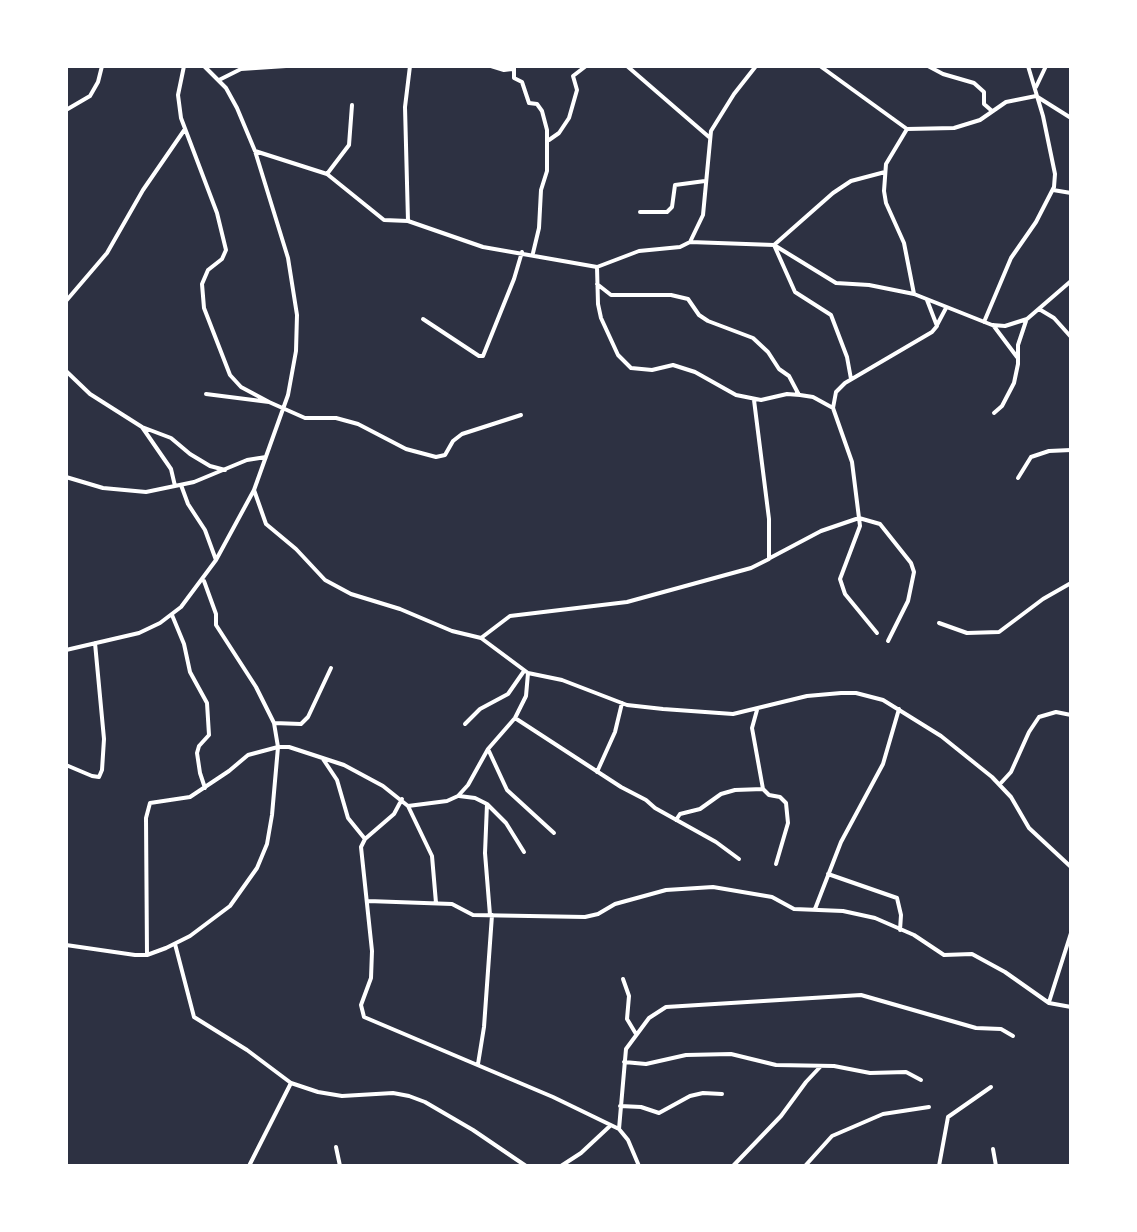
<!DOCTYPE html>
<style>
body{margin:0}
#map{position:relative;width:1137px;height:1232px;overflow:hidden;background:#2d3142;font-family:"Sofia Sans Condensed",sans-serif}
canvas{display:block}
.frame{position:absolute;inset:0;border:68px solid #fff;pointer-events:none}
</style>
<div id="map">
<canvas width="1137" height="1232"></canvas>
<div class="frame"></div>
</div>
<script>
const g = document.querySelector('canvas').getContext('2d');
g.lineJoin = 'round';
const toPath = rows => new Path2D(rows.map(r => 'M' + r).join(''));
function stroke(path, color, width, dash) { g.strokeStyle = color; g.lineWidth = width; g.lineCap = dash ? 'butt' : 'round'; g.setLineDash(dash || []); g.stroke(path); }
const minor = toPath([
 [184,66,178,95,181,118,217,213,226,250,222,259,208,270,202,284,204,308,230,375,241,387,269,402],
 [491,66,504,70,512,69],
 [514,66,514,78,522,82,529,103,537,104,542,111,547,130,547,171,541,190,539,228,533,253],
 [627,66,709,137],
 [820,66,907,129,954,128,980,120,1006,102,1036,96,1071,118],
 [928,66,943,74,974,83,984,92,984,104,992,111],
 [219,80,241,69,286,66],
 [1036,87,1046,66],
 [66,110,90,96,98,82,102,66],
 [907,129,886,164,884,191,886,203,904,243,914,294],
 [549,140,559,133,569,118,577,90,573,76,586,66],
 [255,151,327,174,384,220,408,221,483,247,597,267,639,251,680,247,690,242,703,215,711,131,734,94,756,66],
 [327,174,349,145,352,105],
 [1053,190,1071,193],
 [640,212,667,212,672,207,675,185,705,181],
 [408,221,405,107,410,66],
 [690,242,774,245,836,283,869,285,914,294,992,325,1005,326,1027,319,1071,281],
 [597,267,598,304,601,318,618,355,631,368,652,370,673,365,695,372,736,395,761,400,787,394,800,395,813,397,833,408],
 [597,284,611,295,671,295,688,299,699,315,708,321,753,338,768,352,779,369,789,376,799,395],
 [66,301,107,253,143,190,185,129],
 [1039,309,1054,318,1071,337],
 [423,319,479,356,483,356,514,279,522,252],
 [984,322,1011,258,1036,222,1054,187,1055,174,1043,116,1028,66],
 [937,325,946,308],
 [993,325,1017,357],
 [66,371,90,394,142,427,171,469,175,486],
 [851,379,847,357,831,315,795,292,774,245,833,193,851,181,885,172],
 [206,394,269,402,305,418,336,418,358,424,406,449,436,457,445,455,453,441,462,434,521,415],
 [994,413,1002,406,1014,383,1018,364,1018,345,1026,321],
 [142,427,171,438,190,454,210,466,225,470],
 [66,477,103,488,146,492,194,482,247,460,266,457],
 [1018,478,1031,457,1049,451,1071,450],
 [181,485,188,504,205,530,216,560],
 [254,490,266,524,296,549,325,580,351,594,400,609,452,631,481,638,528,673,562,680,627,705,663,709,733,714,807,696,841,693,856,693,883,700,941,736,992,777,1011,797,1029,828,1071,867],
 [770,558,821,531,859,518,880,524,911,563,914,572,908,601,888,641],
 [172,615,184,644,190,672,207,703,209,735,199,746,197,753,200,773,205,788],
 [939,623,967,633,999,632,1043,599,1071,583],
 [877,633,845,594,840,579,860,526,852,462,833,408,836,392,845,383,932,332,937,326,927,300],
 [481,638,510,616,627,602,751,568,769,559,769,519,754,400],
 [66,650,139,633,160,623,181,607,216,560,254,490,288,395,296,351,297,315,288,258,255,151,237,108,226,88,204,66],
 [757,710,752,728,763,789,769,795,780,797,786,803,788,823,776,864],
 [515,718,621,787,646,800,655,808,716,842,739,859],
 [274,723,301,724,308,717,331,668],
 [465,724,480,709,508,694,524,671],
 [488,749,507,790,554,833],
 [323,759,337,780,348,818,365,839],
 [66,765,92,776,99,777,102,770,104,739,95,643],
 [597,772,615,732,622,703],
 [1000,784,1011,772,1029,732,1039,717,1056,712,1071,715],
 [459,796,475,798,487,804,506,823,524,852],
 [402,799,394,814,365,839,361,847,372,951,371,978,361,1005,364,1017,553,1097,619,1129,628,1140,639,1166],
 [487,804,485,853,490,915],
 [408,806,432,856,436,903],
 [676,820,680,814,700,809,721,794,735,790,763,789],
 [828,874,897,898,901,915,900,930],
 [368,901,452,904,473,915,585,917,598,914,615,904,666,890,713,887,772,897,794,909,843,911,875,918,914,935,944,955,972,954,1005,972,1049,1003,1071,1007],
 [815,909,841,842,883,764,899,709],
 [1071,912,1071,923],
 [175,944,194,1017,247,1050,291,1083,318,1092,342,1096,393,1093,409,1096,425,1102,473,1130,526,1166],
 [66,945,135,955,147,955,166,948,190,936,230,906,257,868,267,844,272,815,278,747,274,723,256,687,216,625,216,614,204,581],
 [147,955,146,818,150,803,190,797,229,771,248,755,278,747,289,747,344,765,383,786,408,806,447,801,458,796,468,785,488,749,515,718,526,696,528,673],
 [623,979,629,996,627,1019,636,1034],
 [1049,1002,1071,933],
 [624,1062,646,1064,686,1055,731,1054,776,1065,834,1066,870,1073,906,1072,921,1080],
 [478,1064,484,1027,492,915],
 [620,1106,641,1107,659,1113,690,1096,703,1093,722,1094],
 [619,1129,626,1049,649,1018,666,1007,861,995,976,1028,1001,1029,1013,1036],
 [336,1147,340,1166],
 [993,1149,996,1166],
 [249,1166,291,1083],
 [561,1166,581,1153,611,1125],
 [733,1166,781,1116,806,1082,821,1066],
 [805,1166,832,1136,883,1114,929,1107],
 [939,1166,948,1117,991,1087]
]);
stroke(minor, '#fff', 4);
</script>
